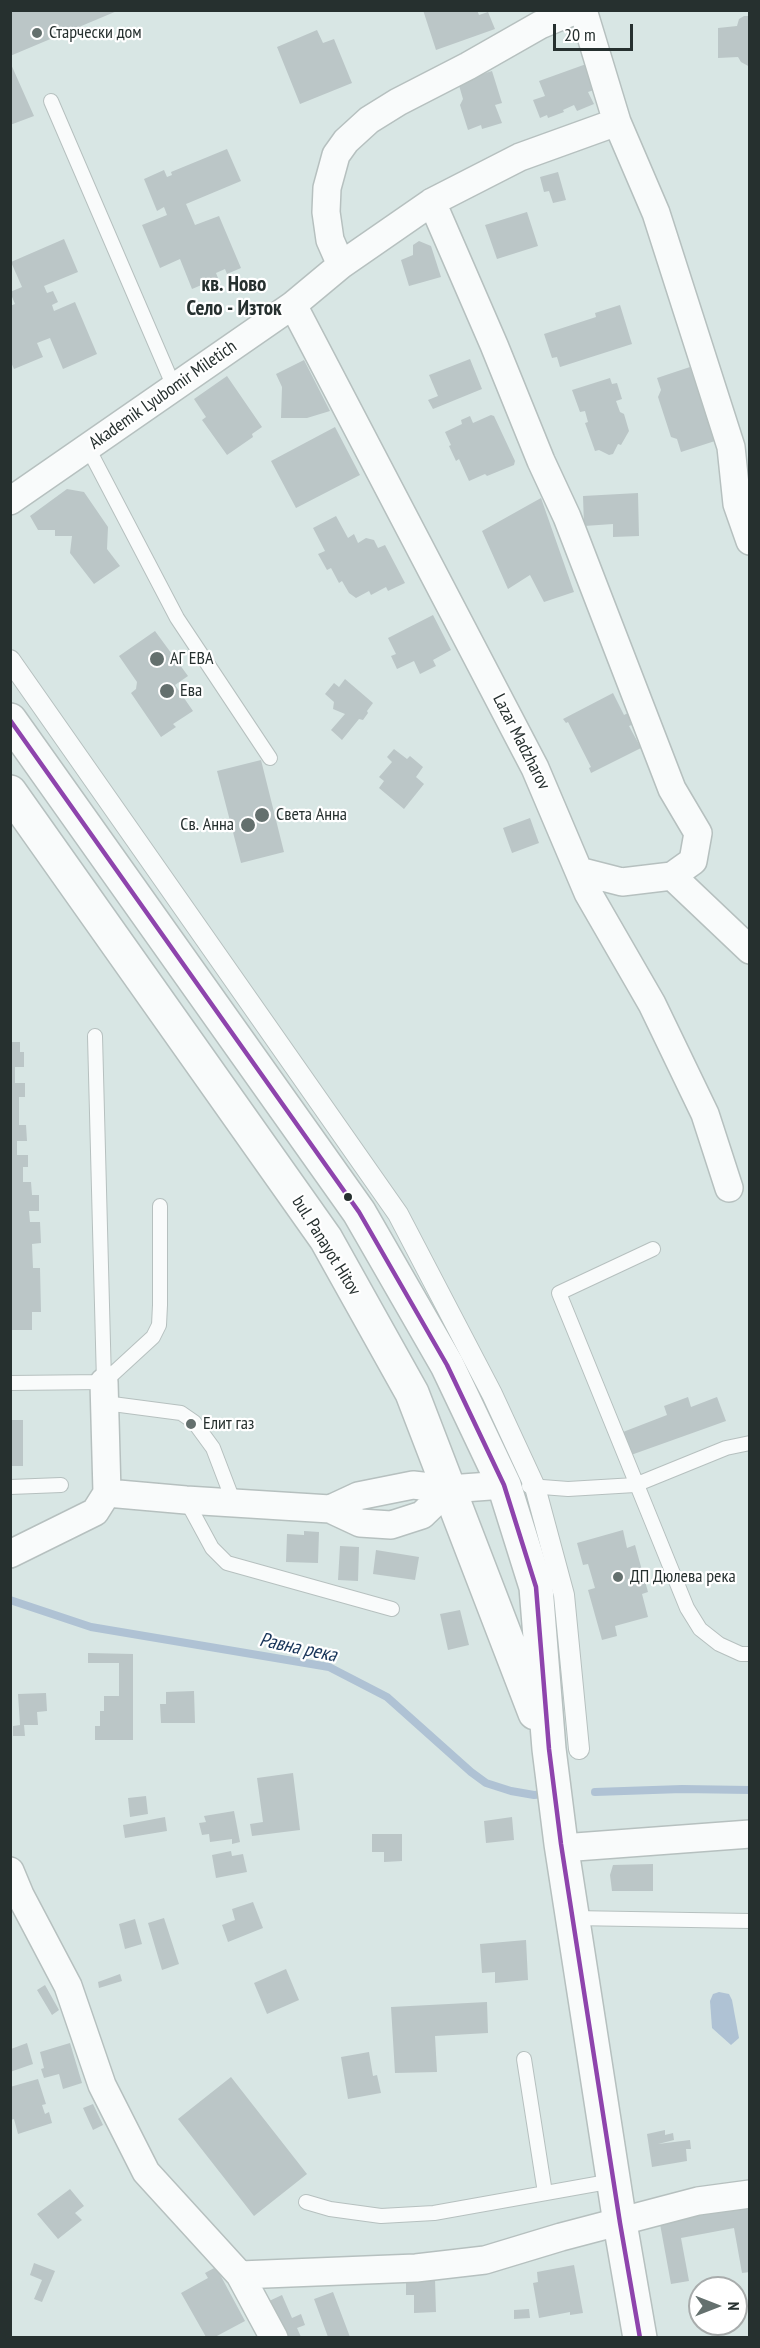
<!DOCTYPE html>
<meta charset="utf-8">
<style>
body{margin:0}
#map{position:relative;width:760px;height:2348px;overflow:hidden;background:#d8e6e4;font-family:"PT Sans Narrow",sans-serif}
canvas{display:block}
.frame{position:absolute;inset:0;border:12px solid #26302f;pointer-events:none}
.north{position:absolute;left:688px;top:2276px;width:60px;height:60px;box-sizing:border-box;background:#fff;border:2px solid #a8acac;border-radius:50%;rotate:90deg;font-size:16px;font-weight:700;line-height:24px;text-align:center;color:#26302f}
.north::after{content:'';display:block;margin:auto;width:21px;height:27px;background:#64706e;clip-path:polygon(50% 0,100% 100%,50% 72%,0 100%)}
.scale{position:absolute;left:553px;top:24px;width:80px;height:27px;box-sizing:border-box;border:3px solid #26302f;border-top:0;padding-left:8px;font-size:18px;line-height:21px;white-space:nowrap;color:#26302f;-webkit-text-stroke:4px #fff;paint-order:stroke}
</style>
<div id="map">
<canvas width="760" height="2348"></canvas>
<div class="frame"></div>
<div class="north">N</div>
<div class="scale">20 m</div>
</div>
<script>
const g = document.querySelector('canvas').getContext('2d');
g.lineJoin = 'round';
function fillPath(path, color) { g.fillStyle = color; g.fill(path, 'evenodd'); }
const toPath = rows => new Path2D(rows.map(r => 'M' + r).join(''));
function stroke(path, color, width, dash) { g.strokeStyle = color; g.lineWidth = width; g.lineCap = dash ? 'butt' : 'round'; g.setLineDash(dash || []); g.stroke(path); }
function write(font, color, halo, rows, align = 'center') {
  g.font = font + ' "PT Sans Narrow",sans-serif'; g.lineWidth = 4.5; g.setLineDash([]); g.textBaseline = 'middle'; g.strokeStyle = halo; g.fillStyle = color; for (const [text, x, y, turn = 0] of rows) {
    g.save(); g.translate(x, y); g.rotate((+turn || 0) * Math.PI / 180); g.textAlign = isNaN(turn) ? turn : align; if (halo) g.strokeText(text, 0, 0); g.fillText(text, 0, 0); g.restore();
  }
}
const water = toPath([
 [719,1992,729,1994,732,2000,739,2038,731,2045,712,2028,710,2001,713,1994]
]);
const stream = toPath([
 [10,1600,91,1627,329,1667,387,1697,471,1772,486,1783,511,1791,534,1795,546,1794],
 [595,1792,682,1789,750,1790]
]);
const building = toPath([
 [423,10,477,10,479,15,488,12,495,29,436,50],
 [10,11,117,11,10,56],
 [744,16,750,16,750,67,741,62,738,57,718,58,718,28,737,26,739,19],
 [317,30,323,43,334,39,352,83,300,104,277,47],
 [10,62,34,116,10,125],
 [589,63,597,89,588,92,594,104,577,111,574,105,563,110,564,112,548,118,547,115,540,118,533,100,545,96,539,81],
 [492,71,502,103,495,105,502,123,482,129,481,125,468,130,460,105,463,99,458,82],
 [227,149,241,181,186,204,195,225,219,216,241,268,227,274,225,269,216,273,218,278,192,289,180,259,160,268,142,225,167,215,164,207,157,211,144,179,164,170,167,177,172,175,171,172],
 [558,172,566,200,553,203,549,191,544,192,540,177],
 [527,212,538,246,497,259,485,225],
 [64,239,78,272,44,286,47,293,53,291,58,302,52,305,54,311,75,302,97,354,63,369,50,338,37,343,43,357,14,369,10,360,10,306,15,304,10,292,22,287,11,262],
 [419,241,431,246,441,277,409,286,401,260,413,255,413,245],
 [620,305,632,344,560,367,557,357,552,358,544,334,596,317,595,313],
 [470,359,482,389,433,409,428,400,438,396,429,375],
 [304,360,330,411,307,418,281,418,282,387,276,374],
 [690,367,715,441,681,452,677,439,671,437,658,397,661,390,657,378],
 [227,376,262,427,252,434,253,437,227,455,202,420,206,417,194,399],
 [610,378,612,384,617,383,622,399,616,401,620,412,624,414,629,431,621,445,618,444,613,454,609,455,599,450,595,451,585,423,588,422,585,411,580,412,572,390],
 [491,415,494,416,515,461,514,465,487,476,485,474,469,481,459,459,456,461,449,446,451,445,445,432,462,424,461,420,470,416,473,423],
 [335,427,360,475,296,508,271,461],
 [67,489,84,492,108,527,107,549,120,566,94,584,70,553,72,536,55,536,55,530,38,530,30,516],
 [638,493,639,536,613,537,613,524,584,526,583,496],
 [541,498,574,592,544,602,530,575,508,589,482,531],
 [336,516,348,538,354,534,358,543,366,538,374,540,378,548,385,545,405,583,388,591,386,587,371,595,369,591,356,598,349,593,342,581,339,583,331,568,327,570,318,554,325,551,313,528],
 [433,615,451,650,433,660,436,666,420,674,414,661,397,669,391,656,396,654,388,638],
 [155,631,188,676,175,685,193,711,173,724,176,727,161,737,131,693,136,689,137,682,119,656],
 [345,679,373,703,367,711,368,713,363,720,359,719,342,740,331,730,345,714,333,709,334,702,325,694,334,683,339,687],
 [613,693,624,715,628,713,634,724,629,726,641,748,591,773,589,768,591,767,568,722,566,723,563,719],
 [394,749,407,759,410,756,423,767,416,777,424,784,404,809,379,788,384,781,379,777,392,762,387,757],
 [261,760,284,852,241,863,217,771],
 [530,818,539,843,512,853,503,828],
 [10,1042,20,1042,20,1052,24,1052,24,1067,15,1067,15,1083,25,1083,25,1097,19,1097,19,1125,26,1125,27,1141,17,1141,17,1155,28,1155,28,1167,23,1167,23,1182,31,1182,32,1195,39,1195,39,1211,29,1211,30,1222,40,1222,41,1243,32,1244,33,1268,40,1268,41,1312,32,1312,32,1330,10,1330],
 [688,1397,691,1407,717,1397,726,1421,631,1455,623,1432,667,1415,664,1406],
 [10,1420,23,1420,23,1466,10,1466],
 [623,1530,627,1548,635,1545,648,1592,642,1594,648,1617,615,1626,617,1636,602,1640,588,1590,595,1588,588,1564,583,1565,577,1543],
 [304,1531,319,1532,318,1563,286,1562,287,1534,304,1535],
 [340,1546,359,1547,358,1581,338,1580],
 [376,1550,419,1557,415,1580,373,1574],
 [460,1610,469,1645,448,1650,440,1614],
 [88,1653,133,1654,133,1740,95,1740,95,1726,100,1726,100,1711,104,1711,104,1696,119,1696,119,1663,88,1663],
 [194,1691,195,1723,161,1723,160,1704,166,1704,166,1692],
 [46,1693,47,1711,37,1712,38,1725,24,1725,25,1736,13,1736,13,1726,20,1725,18,1694],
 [293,1773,300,1830,252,1836,250,1824,263,1822,257,1778],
 [146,1796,148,1814,130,1817,128,1798],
 [234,1811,240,1842,232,1844,232,1839,210,1842,209,1834,202,1835,199,1823,206,1822,204,1816],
 [165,1817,167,1831,125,1838,123,1825],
 [512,1817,514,1840,486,1843,484,1821],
 [372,1834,402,1834,402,1861,384,1862,384,1852,372,1852],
 [231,1851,232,1856,243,1854,247,1872,216,1878,212,1855],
 [653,1864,653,1891,612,1891,610,1875,613,1865],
 [253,1902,263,1928,228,1942,222,1925,235,1920,232,1909],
 [164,1918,179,1964,162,1970,148,1923],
 [135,1919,142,1944,125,1949,119,1924],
 [526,1940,528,1980,495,1983,495,1972,482,1973,480,1944],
 [286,1969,299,2000,267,2014,254,1983],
 [120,1974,122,1981,99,1988,98,1982],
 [45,1985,59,2010,52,2015,37,1990],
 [487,2002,488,2033,435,2036,437,2072,395,2073,391,2007],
 [27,2043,33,2064,10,2072,10,2054,12,2053,11,2049],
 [70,2043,82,2083,63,2089,59,2074,44,2078,41,2069,44,2068,40,2052],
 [369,2052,373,2076,377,2075,381,2093,348,2099,341,2057],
 [231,2077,307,2174,254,2216,178,2119],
 [38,2079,46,2104,42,2105,45,2114,49,2112,52,2123,18,2134,14,2119,10,2120,10,2087],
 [93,2104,103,2125,93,2130,83,2108],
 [665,2130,665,2135,673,2133,674,2140,658,2144,690,2140,691,2149,686,2149,687,2161,652,2167,647,2134],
 [70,2189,84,2206,75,2213,82,2220,58,2239,37,2214],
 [750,2204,750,2272,742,2273,734,2228,681,2238,689,2281,671,2284,660,2224,667,2220],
 [34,2263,55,2271,42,2302,34,2299,42,2280,30,2275],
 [574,2265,583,2313,570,2315,570,2312,539,2318,533,2283,538,2282,537,2272],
 [216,2267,245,2321,215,2337,206,2337,181,2293,208,2278,205,2273],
 [435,2279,436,2312,414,2313,414,2295,406,2295,406,2280],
 [333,2292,350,2337,328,2337,314,2299],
 [282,2295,292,2318,301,2314,305,2325,297,2328,301,2337,283,2337,267,2302],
 [529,2309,530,2318,514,2319,514,2310]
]);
const service = toPath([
 [51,101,174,387],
 [88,448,177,618,270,758],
 [95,1036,104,1382],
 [653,1249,559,1293,687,1608,700,1629,719,1644,741,1654,750,1654],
 [10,1383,104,1382,153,1337,159,1325,160,1305,160,1206],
 [105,1403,181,1413,194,1422,213,1448,234,1503],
 [529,1486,568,1489,635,1485,726,1448,750,1443],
 [10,1487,61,1485],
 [186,1500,212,1548,227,1563,392,1609],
 [572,1918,750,1921],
 [524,2059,545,2193],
 [306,2202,330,2209,381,2216,434,2213,613,2181]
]);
const pedestrian = toPath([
 [10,660,398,1214,492,1394,535,1487,564,1595,579,1749]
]);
const minor = toPath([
 [583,10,617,122,656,213,731,447,737,504,750,541],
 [432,202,494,345,541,461,567,517,672,789,698,833,693,861,672,876,622,882,579,871],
 [341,265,432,202,520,157,617,122],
 [293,305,535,768,588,893,652,1004,705,1114,729,1188],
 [10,501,293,305,341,265,330,240,326,212,327,188,336,155,346,141,369,120,398,102,468,66,540,25,576,10],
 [672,876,750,950],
 [104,1382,107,1493,186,1500,330,1509,360,1523,391,1525,422,1515,449,1489],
 [330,1509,358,1496,413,1485,449,1489,504,1485],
 [10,1554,95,1512,107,1493],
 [562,1848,750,1834],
 [10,1871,20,1895,68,1986,102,2085,146,2172,240,2275],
 [274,2338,240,2275,416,2268,485,2260,561,2237,698,2201,750,2194]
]);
const tertiary = toPath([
 [10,720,359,1212,447,1365,504,1485,536,1587,549,1749,561,1844,620,2223,640,2338],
 [10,792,326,1239,412,1393,535,1713]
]);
const bus1 = toPath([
 [10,720,359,1212,447,1365,504,1485,536,1587,549,1749,561,1844,620,2223,640,2338]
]);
const markers = [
 [37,33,6,"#64706e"],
 [157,659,8,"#64706e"],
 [167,691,8,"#64706e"],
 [262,815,8,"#64706e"],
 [248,825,8,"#64706e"],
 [348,1197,5,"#26302f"],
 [191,1424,6,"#64706e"],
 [618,1577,6,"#64706e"]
];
const poiNames = [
 ["Старчески дом",49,33],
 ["АГ ЕВА",170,659],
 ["Ева",180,691],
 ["Света Анна",276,815],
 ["Св. Анна",234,825,"right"],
 ["Елит газ",203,1424],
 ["ДП Дюлева река",630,1577]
];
const streetNames = [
 ["Akademik Lyubomir Miletich",163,395,-35],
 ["Lazar Madzharov",521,742,63],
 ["bul. Panayot Hitov",326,1246,58]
];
const waterNames = [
 ["Равна река",298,1648,12]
];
const quarterNames = [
 ["кв. Ново",234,285],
 ["Село - Изток",234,309]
];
fillPath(water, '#afc2d4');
stroke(stream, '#afc2d4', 8);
fillPath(building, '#bbc6c7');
stroke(service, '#b6c0bf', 16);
stroke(pedestrian, '#b6c0bf', 22);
stroke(minor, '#b6c0bf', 30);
stroke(tertiary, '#b6c0bf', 36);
stroke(service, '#f9fbfb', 14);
stroke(pedestrian, '#f9fbfb', 20);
stroke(minor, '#f9fbfb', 27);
stroke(tertiary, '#f9fbfb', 33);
stroke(bus1, '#8e44ad', 4.5);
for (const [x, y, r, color] of markers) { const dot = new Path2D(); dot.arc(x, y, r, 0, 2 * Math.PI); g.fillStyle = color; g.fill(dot); stroke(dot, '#fff', 2); }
write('18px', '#26302f', '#fff', poiNames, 'left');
write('18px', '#26302f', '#fff', streetNames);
write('italic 20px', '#173459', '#fff', waterNames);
write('bold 21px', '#26302f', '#fff', quarterNames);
</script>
